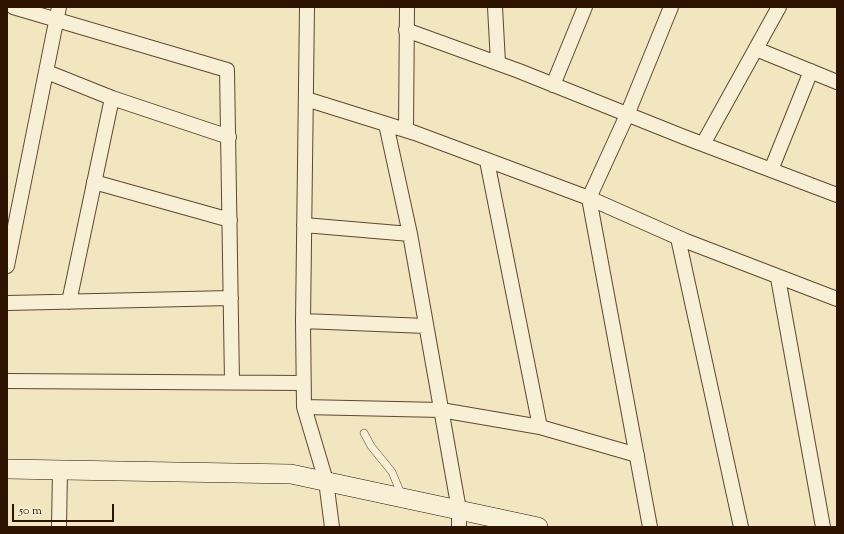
<!DOCTYPE html>
<style>
body{margin:0}
#map{position:relative;width:844px;height:534px;overflow:hidden;background:#f2e6c0;font-family:"Sorts Mill Goudy",serif}
canvas{display:block}
.frame{position:absolute;inset:0;border:8px solid #2d1300;pointer-events:none}
.scale{position:absolute;left:12px;top:504px;width:102px;height:18px;box-sizing:border-box;border:2px solid #2d1300;border-top:0;padding-left:5px;font-size:12px;line-height:14px;white-space:nowrap;color:#2d1300;-webkit-text-stroke:3px #f7efd6;paint-order:stroke}
</style>
<div id="map">
<canvas width="844" height="534"></canvas>
<div class="frame"></div>
<div class="scale">50 m</div>
</div>
<script>
const g = document.querySelector('canvas').getContext('2d');
g.lineJoin = 'round';
const toPath = rows => new Path2D(rows.map(r => 'M' + r).join(''));
function stroke(path, color, width, dash) { g.strokeStyle = color; g.lineWidth = width; g.lineCap = dash ? 'butt' : 'round'; g.setLineDash(dash || []); g.stroke(path); }
const lane = toPath([
 [364,433,371,446,392,472,402,496]
]);
const street = toPath([
 [13,7,227,70,232,382],
 [307,7,303,321,304,407,326,481,332,527],
 [495,7,498,63],
 [406,30,519,71,684,137,837,195],
 [756,49,837,82],
 [47,72,112,98,229,137],
 [553,85,585,7],
 [306,99,415,133,589,198,686,241,837,299],
 [386,124,410,234,459,510,459,527],
 [406,130,407,7],
 [703,144,779,7],
 [487,161,540,427],
 [771,170,811,71],
 [94,182,230,220],
 [304,225,410,234],
 [678,238,741,527],
 [7,266,59,7],
 [778,278,823,527],
 [69,302,112,98],
 [7,303,231,298],
 [303,321,426,326],
 [7,381,303,383],
 [304,407,441,410,540,427,637,455],
 [59,527,60,470],
 [650,527,589,198,627,115,671,7]
]);
const secondary = toPath([
 [7,469,291,474,538,527]
]);
stroke(lane, '#5e4830', 8);
stroke(street, '#5e4830', 16);
stroke(secondary, '#2d1300', 20);
stroke(lane, '#f7efd6', 7);
stroke(street, '#f7efd6', 14);
stroke(secondary, '#f7efd6', 19);
</script>
